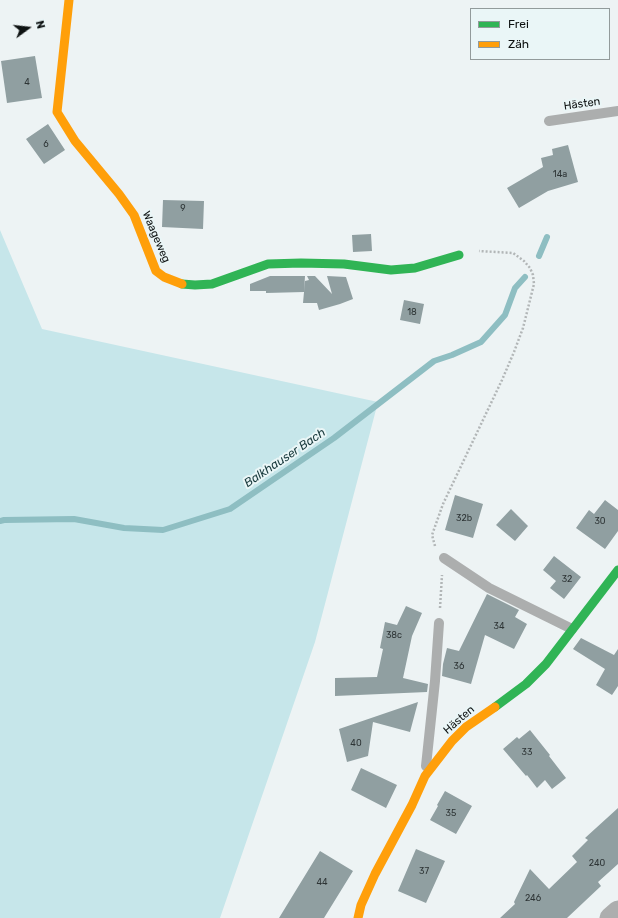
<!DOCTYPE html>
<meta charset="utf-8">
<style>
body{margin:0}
#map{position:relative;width:618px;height:918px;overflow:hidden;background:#edf3f4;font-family:Rubik,sans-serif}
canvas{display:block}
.legend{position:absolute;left:470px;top:8px;width:140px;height:52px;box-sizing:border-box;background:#eaf6f7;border:1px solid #929b9b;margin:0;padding:5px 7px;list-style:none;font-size:12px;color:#0e1212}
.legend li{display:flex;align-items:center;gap:8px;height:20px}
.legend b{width:20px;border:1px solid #929b9b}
.north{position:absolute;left:8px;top:8px;width:40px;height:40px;-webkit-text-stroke:3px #eaf6f7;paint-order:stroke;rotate:75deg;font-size:11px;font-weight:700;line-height:16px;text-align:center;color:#0e1212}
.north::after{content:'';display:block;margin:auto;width:14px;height:18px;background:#0e1212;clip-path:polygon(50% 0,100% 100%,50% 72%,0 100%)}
</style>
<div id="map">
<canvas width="618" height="918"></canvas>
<ul class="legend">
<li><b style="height:5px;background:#30b455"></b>Frei</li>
<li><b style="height:5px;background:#ff9f0a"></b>Zäh</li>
</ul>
<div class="north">N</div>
</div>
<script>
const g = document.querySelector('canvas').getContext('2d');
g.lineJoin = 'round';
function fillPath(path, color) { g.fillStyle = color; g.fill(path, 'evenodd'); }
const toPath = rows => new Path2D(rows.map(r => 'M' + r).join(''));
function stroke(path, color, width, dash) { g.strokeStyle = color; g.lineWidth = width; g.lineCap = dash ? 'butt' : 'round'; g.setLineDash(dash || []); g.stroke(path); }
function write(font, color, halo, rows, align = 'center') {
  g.font = font + ' Rubik,sans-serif'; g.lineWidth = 4; g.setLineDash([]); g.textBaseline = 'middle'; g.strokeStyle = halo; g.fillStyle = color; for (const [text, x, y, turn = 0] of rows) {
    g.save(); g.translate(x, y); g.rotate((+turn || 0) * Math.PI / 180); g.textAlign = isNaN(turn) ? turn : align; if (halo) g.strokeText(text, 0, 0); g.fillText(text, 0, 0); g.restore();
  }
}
const green = toPath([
 [0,230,42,329,378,402,315,642,220,918,0,918]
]);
const stream = toPath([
 [539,256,547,237],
 [0,521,4,520,74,519,124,528,163,530,230,509,334,438,434,361,452,355,481,342,505,315,515,288,525,277]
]);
const building = toPath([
 [35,56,42,98,7,103,1,61],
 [48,124,65,150,44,164,26,139],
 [568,145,578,182,548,191,519,208,507,188,543,167,541,158,553,155,552,149],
 [163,200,204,201,203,229,162,227],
 [371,234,372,251,353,252,352,235],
 [270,276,305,276,304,292,266,293,266,291,250,291,250,284],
 [307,276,315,276,332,294,327,276,346,277,353,299,340,304,319,310,317,303,303,303,305,281,309,280],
 [404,300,424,304,420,324,400,320],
 [455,495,483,504,473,538,445,530],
 [605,500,618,510,618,531,605,549,576,528,589,510,594,514],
 [511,509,528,526,515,541,496,525],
 [554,556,581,577,564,599,550,588,556,581,543,570],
 [487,594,519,610,515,617,527,624,514,649,485,635,471,684,442,676,443,664,447,648,459,651],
 [406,606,422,613,412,636,403,678,428,684,427,692,335,696,335,678,377,677,383,649,380,648,385,622,397,625],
 [581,638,614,655,618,649,618,686,612,695,596,685,605,669,573,649],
 [418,702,410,732,373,722,368,756,347,762,339,729],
 [530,730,550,755,549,756,566,778,552,789,545,780,537,788,527,775,526,776,503,749,517,737,519,739],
 [361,768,397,785,386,808,351,790],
 [445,791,472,806,456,834,430,820,438,806,437,805],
 [618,808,618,864,598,882,601,886,567,918,500,918,515,904,514,902,530,869,549,889,577,862,572,856,588,840,585,838],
 [416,849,445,861,426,903,398,891],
 [320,851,353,871,324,918,279,918]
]);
const path = toPath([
 [435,546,432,535,443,504,502,380,514,352,523,328,534,284,533,275,530,268,524,261,513,253,479,251],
 [440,608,442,575]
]);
const lane = toPath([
 [549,121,618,111],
 [444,558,489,588,572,629],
 [426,766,435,681,439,623]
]);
const street = toPath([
 [610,918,618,911]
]);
const fast = toPath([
 [182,284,195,285,212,284,268,264,301,263,344,264,391,270,415,268,459,255],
 [495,707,526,684,546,664,618,570]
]);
const slow = toPath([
 [69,0,57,112,75,141,119,194,134,215,156,271,164,277,182,284],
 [358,918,361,905,375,874,412,805,425,776,452,741,466,727,495,707]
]);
const numberNames = [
 ["4",27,82],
 ["6",46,144],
 ["14a",560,174],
 ["9",183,208],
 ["18",412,312],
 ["32b",464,518],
 ["30",600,521],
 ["32",567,579],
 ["34",499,626],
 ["38c",394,635],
 ["36",459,666],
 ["40",356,743],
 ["33",527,752],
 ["35",451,813],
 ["240",597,863],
 ["37",424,871],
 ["44",322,882],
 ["246",533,898]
];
const streetNames = [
 ["Hästen",582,104,-8],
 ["Waageweg",156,237,67],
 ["Hästen",459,720,-41]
];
const waterNames = [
 ["Balkhauser Bach",285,458,-34]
];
fillPath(green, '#c6e6ea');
stroke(stream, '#8ebec2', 6);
fillPath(building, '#909fa1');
stroke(path, '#b2b6b7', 2.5, [2, 2]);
stroke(lane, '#acaeae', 10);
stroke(street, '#acaeae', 21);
stroke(fast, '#30b455', 9);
stroke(slow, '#ff9f0a', 9);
write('9px', '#2e3536', null, numberNames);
write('11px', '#0e1212', '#eaf6f7', streetNames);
write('italic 12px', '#193a3d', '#eaf6f7', waterNames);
</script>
